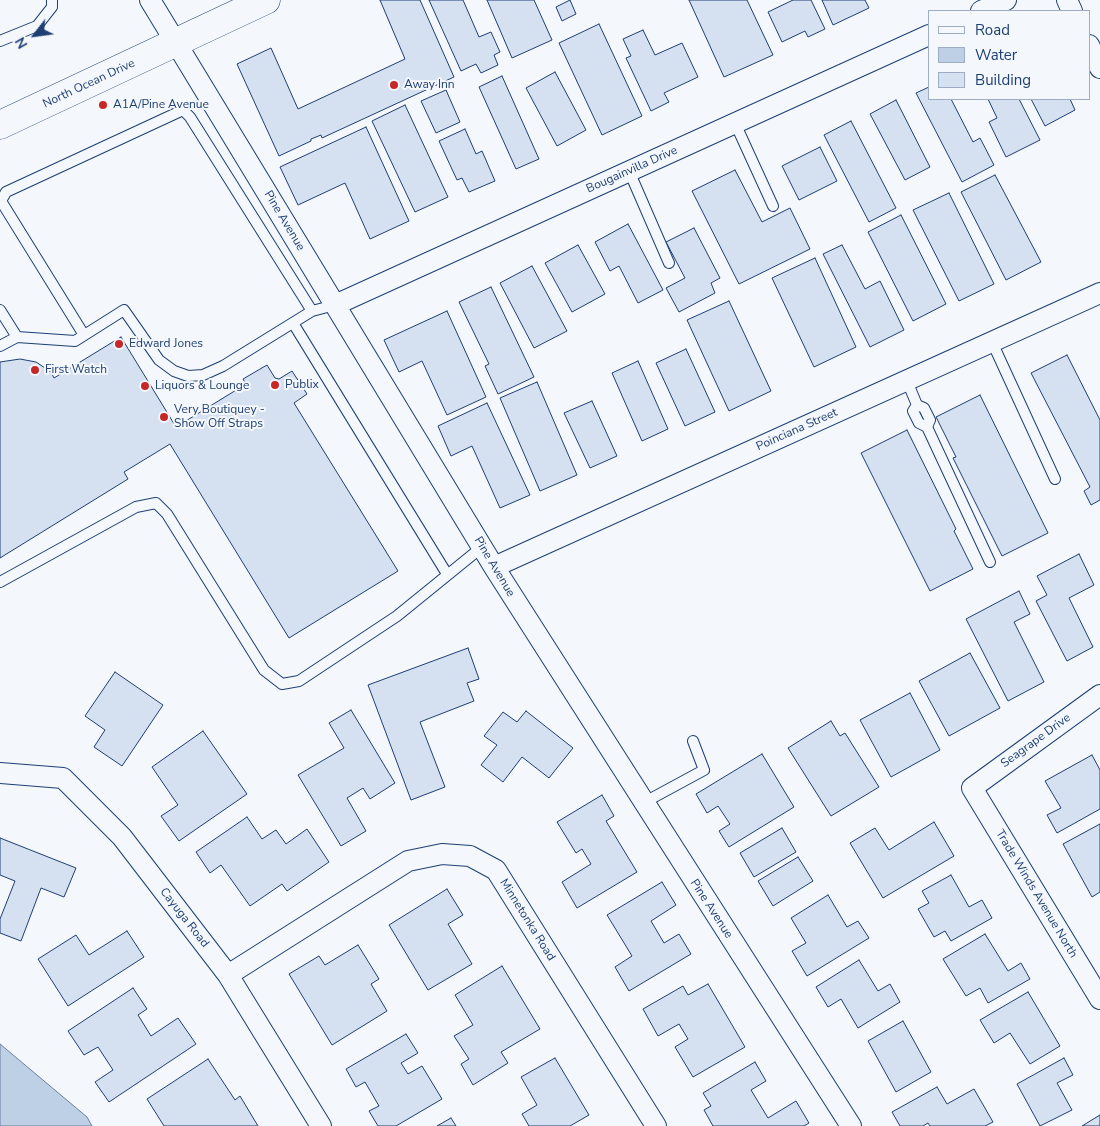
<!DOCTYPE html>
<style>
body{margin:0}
#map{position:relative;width:1100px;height:1126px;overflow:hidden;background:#f4f7fb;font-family:"Nunito Sans",sans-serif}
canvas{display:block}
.legend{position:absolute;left:928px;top:10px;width:162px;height:90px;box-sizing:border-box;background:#f4f7fb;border:1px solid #9eadc5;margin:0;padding:6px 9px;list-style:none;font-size:15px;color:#1d3f73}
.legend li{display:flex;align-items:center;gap:10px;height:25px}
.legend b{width:25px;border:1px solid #9eadc5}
.north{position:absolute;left:10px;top:10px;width:50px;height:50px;-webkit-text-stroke:4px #f4f7fb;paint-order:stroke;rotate:240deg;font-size:14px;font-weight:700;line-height:20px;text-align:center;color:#1d3f73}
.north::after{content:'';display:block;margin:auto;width:18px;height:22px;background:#1d3f73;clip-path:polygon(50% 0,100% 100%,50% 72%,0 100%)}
</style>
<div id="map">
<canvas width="1100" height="1126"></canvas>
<ul class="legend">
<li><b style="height:6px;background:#f4f7fb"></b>Road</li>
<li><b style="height:14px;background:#bed0e5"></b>Water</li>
<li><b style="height:14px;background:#d5e0f0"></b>Building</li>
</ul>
<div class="north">N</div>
</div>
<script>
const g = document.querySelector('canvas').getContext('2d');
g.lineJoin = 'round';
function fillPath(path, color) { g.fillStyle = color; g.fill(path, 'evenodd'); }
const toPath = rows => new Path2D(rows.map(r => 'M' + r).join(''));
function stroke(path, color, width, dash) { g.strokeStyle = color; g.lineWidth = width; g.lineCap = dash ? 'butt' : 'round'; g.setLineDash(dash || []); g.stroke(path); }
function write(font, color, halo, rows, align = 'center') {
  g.font = font + ' "Nunito Sans",sans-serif'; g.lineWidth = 4; g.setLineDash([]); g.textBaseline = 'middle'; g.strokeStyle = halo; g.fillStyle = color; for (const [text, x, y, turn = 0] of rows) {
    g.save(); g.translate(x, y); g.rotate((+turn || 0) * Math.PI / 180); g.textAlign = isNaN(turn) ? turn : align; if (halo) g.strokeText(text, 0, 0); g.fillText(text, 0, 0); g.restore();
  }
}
const water = toPath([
 [0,1044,87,1117,92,1126,0,1126,0,1044]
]);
const building = toPath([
 [380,0,420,0,454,77,322,138,321,135,311,139,311,141,279,156,237,64,271,48,298,109,405,59,380,0],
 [429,0,463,0,479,37,491,32,500,52,494,55,498,65,481,73,476,64,461,71,429,0],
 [487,0,534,0,552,40,512,58,487,0],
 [570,0,576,14,562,21,556,7,570,0],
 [689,0,747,0,773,55,724,77,689,0],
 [793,0,811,0,825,29,808,37,805,31,782,42,768,12,793,0],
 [822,0,865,0,869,8,833,25,822,0],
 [599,24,642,116,602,135,559,43,599,24],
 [643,30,655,55,682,43,698,77,664,93,669,102,651,111,626,58,631,56,623,39,643,30],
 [555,72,586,130,557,146,526,88,555,72],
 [502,76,539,159,516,169,479,87,502,76],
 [929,87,929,99,951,99,973,142,980,138,994,165,962,182,916,93,929,87],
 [446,90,460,122,436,133,421,101,446,90],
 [988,99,1019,99,1040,140,1006,157,989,122,997,118,988,99],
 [1031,99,1070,99,1075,110,1045,126,1031,99],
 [896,100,930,167,905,180,870,114,896,100],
 [405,105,448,197,415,212,372,121,405,105],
 [851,121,896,208,869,222,824,135,851,121],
 [366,127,409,221,370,239,345,183,298,205,280,167,366,127],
 [465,129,476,154,482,151,495,181,469,192,462,178,457,180,439,141,465,129],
 [820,147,837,181,799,200,782,166,820,147],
 [735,170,762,222,790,208,810,249,739,284,692,191,735,170],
 [995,175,1041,262,1006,280,961,192,995,175],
 [949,193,994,284,959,301,913,210,949,193],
 [901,215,946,304,913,321,868,232,901,215],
 [628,224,663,290,638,303,619,266,610,271,595,242,628,224],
 [694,228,720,278,711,283,715,293,679,312,666,288,685,278,666,242,694,228],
 [578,245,605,294,572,312,545,263,578,245],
 [842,245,865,289,880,281,904,330,870,347,823,254,842,245],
 [815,258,856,347,814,367,772,278,815,258],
 [532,266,567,331,534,348,500,283,532,266],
 [491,287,534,377,498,394,485,366,489,364,459,302,491,287],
 [729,301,771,391,729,411,687,320,729,301],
 [447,311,486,397,447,415,422,361,399,372,384,340,447,311],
 [121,337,176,427,246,384,243,379,267,365,275,378,279,379,292,371,307,394,294,403,398,571,289,638,170,444,124,472,128,479,0,558,0,362,20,359,36,362,51,372,54,378,121,337],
 [686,349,715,412,685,426,656,363,686,349],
 [1067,355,1100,420,1100,500,1091,505,1084,491,1090,487,1031,373,1067,355],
 [638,361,668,429,642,441,612,373,638,361],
 [537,382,577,475,540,491,500,398,537,382],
 [980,395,1048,533,1002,556,953,458,956,457,936,417,980,395],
 [592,401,617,456,590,468,564,413,592,401],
 [487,403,530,495,500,508,472,446,451,456,438,426,487,403],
 [907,430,956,529,954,531,973,569,930,591,861,453,907,430],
 [1079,554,1094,585,1069,598,1093,647,1067,661,1036,601,1047,595,1037,576,1079,554],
 [1019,591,1030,614,1014,622,1044,682,1008,701,966,619,1019,591],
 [468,648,479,679,467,683,474,701,420,722,445,787,411,800,368,685,468,648],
 [970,653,1000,708,949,736,919,681,970,653],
 [115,672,163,705,122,766,94,747,105,730,85,716,115,672],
 [910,693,940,750,891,777,860,720,910,693],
 [351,710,395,783,370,799,363,788,347,798,366,831,341,846,298,775,344,748,329,723,351,710],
 [526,711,573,748,549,778,522,757,503,782,481,765,497,745,484,736,503,712,517,722,526,711],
 [831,721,840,736,845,733,879,787,831,816,788,748,831,721],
 [203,731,247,794,179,841,161,816,178,805,152,767,203,731],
 [762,754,794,807,729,847,719,831,730,824,718,806,707,813,696,794,762,754],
 [1092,755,1100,770,1100,809,1057,833,1047,815,1061,808,1045,781,1092,755],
 [602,795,614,816,606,821,637,872,577,908,562,882,591,864,582,849,576,853,557,822,602,795],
 [247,817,262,839,276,830,286,844,307,829,329,862,287,891,282,884,250,906,221,865,210,873,196,852,247,817],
 [934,822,954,856,883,898,850,843,875,828,889,850,934,822],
 [1100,824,1100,892,1092,897,1063,844,1100,824],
 [782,828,796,852,754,877,740,853,782,828],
 [0,838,76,868,64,897,41,888,21,941,0,933,0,919,15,881,0,875,0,838],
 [798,857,813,881,773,906,758,881,798,857],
 [951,875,969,907,982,900,992,918,951,941,945,931,934,937,918,909,929,903,922,891,951,875],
 [662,882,676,905,651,921,664,943,679,934,691,954,629,991,615,967,632,956,607,915,662,882],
 [447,889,463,915,448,924,472,964,428,990,389,925,447,889],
 [828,895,847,927,858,921,869,938,807,976,792,951,806,943,791,918,828,895],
 [127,931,144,957,68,1006,38,959,76,935,89,955,127,931],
 [985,934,1008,971,1021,963,1030,979,988,1003,980,988,966,996,943,959,985,934],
 [358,945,379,979,371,984,387,1011,332,1045,289,974,319,956,325,965,358,945],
 [859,960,878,991,890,984,900,1002,858,1028,841,999,828,1007,816,987,859,960],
 [502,966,540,1029,501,1052,508,1063,473,1085,461,1064,469,1059,454,1036,473,1025,455,995,502,966],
 [708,984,745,1047,693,1077,675,1047,688,1039,679,1024,658,1036,643,1009,683,986,688,995,708,984],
 [133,988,147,1009,138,1015,151,1036,178,1018,196,1044,109,1102,95,1082,113,1070,98,1047,84,1055,68,1031,133,988],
 [1028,992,1060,1046,1030,1064,1010,1033,994,1043,980,1020,1028,992],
 [903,1021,931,1072,896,1092,868,1041,903,1021],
 [406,1034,418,1053,401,1063,408,1074,422,1066,442,1099,396,1126,378,1126,369,1111,379,1106,365,1082,356,1087,346,1069,406,1034],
 [555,1058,589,1115,570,1126,529,1126,522,1114,537,1105,521,1077,555,1058],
 [1064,1058,1073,1075,1057,1083,1072,1110,1040,1126,1017,1084,1064,1058],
 [208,1059,235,1100,240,1096,258,1126,164,1126,147,1099,208,1059],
 [755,1062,766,1081,751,1090,768,1118,796,1101,809,1123,804,1126,713,1126,704,1110,711,1106,703,1093,755,1062],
 [937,1087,947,1104,974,1089,993,1122,985,1126,930,1126,928,1123,923,1126,900,1126,892,1112,937,1087],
 [1100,1115,1100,1126,1082,1126,1100,1115],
 [451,1118,456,1126,437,1126,451,1118]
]);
const lane = toPath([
 [0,41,37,26,52,7,52,0],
 [735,123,773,206],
 [629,171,669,263],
 [0,310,17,337],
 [293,323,447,574],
 [84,335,1,201,6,192,183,110,190,117,312,311],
 [992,342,1055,479],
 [0,346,17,337,75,341,124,310,159,360,174,371,188,376,203,375,223,366,312,311,335,305],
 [907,381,917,405,924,408,930,420,927,427,919,423,913,411,917,405],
 [927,427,990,562],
 [0,582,136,507,156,503,167,514,264,670,282,684,299,681,397,616,482,547],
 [643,803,704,770,693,741]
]);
const street = toPath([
 [150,0,494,567,851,1126],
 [1067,0,1072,11],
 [981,11,1006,0],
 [1089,45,1100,68],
 [335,305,929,35],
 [494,567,1100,293],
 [1100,695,972,788,1100,999],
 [0,773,63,778,122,837,228,975,321,1126],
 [228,975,408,861,442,854,470,856,496,870,656,1126]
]);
const primary = toPath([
 [0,125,266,0]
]);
const markers = [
 [394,85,5,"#c62828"],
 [103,105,5,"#c62828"],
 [119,344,5,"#c62828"],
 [35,370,5,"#c62828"],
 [275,385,5,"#c62828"],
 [145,386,5,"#c62828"],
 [164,417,5,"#c62828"]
];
const streetNames = [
 ["North Ocean Drive",89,84,-25],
 ["Bougainvilla Drive",632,170,-24],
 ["Pine Avenue",284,221,59],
 ["Poinciana Street",797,430,-24],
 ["Pine Avenue",494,567,59],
 ["Seagrape Drive",1036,741,-36],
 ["Trade Winds Avenue North",1036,894,59],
 ["Pine Avenue",711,909,57],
 ["Cayuga Road",184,918,52],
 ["Minnetonka Road",527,920,58]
];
const poiNames = [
 ["Away Inn",404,85],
 ["A1A/Pine Avenue",113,105],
 ["Edward Jones",129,344],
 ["First Watch",45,370],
 ["Publix",285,385],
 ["Liquors & Lounge",155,386],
 ["Very Boutiquey -",174,410],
 ["Show Off Straps",174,424]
];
fillPath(water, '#bed0e5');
stroke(water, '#687fa3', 1);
fillPath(building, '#d5e0f0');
stroke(building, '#1d3f73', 1);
stroke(lane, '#1d3f73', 12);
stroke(street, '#1d3f73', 22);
stroke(primary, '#1d3f73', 29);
stroke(lane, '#f4f7fb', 10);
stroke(street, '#f4f7fb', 20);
stroke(primary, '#f4f7fb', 28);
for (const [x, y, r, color] of markers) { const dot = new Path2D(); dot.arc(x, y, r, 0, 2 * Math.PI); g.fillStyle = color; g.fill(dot); stroke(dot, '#f4f7fb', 2); }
write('12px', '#1d3f73', '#f4f7fb', streetNames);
write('12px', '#1d3f73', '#f4f7fb', poiNames, 'left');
</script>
